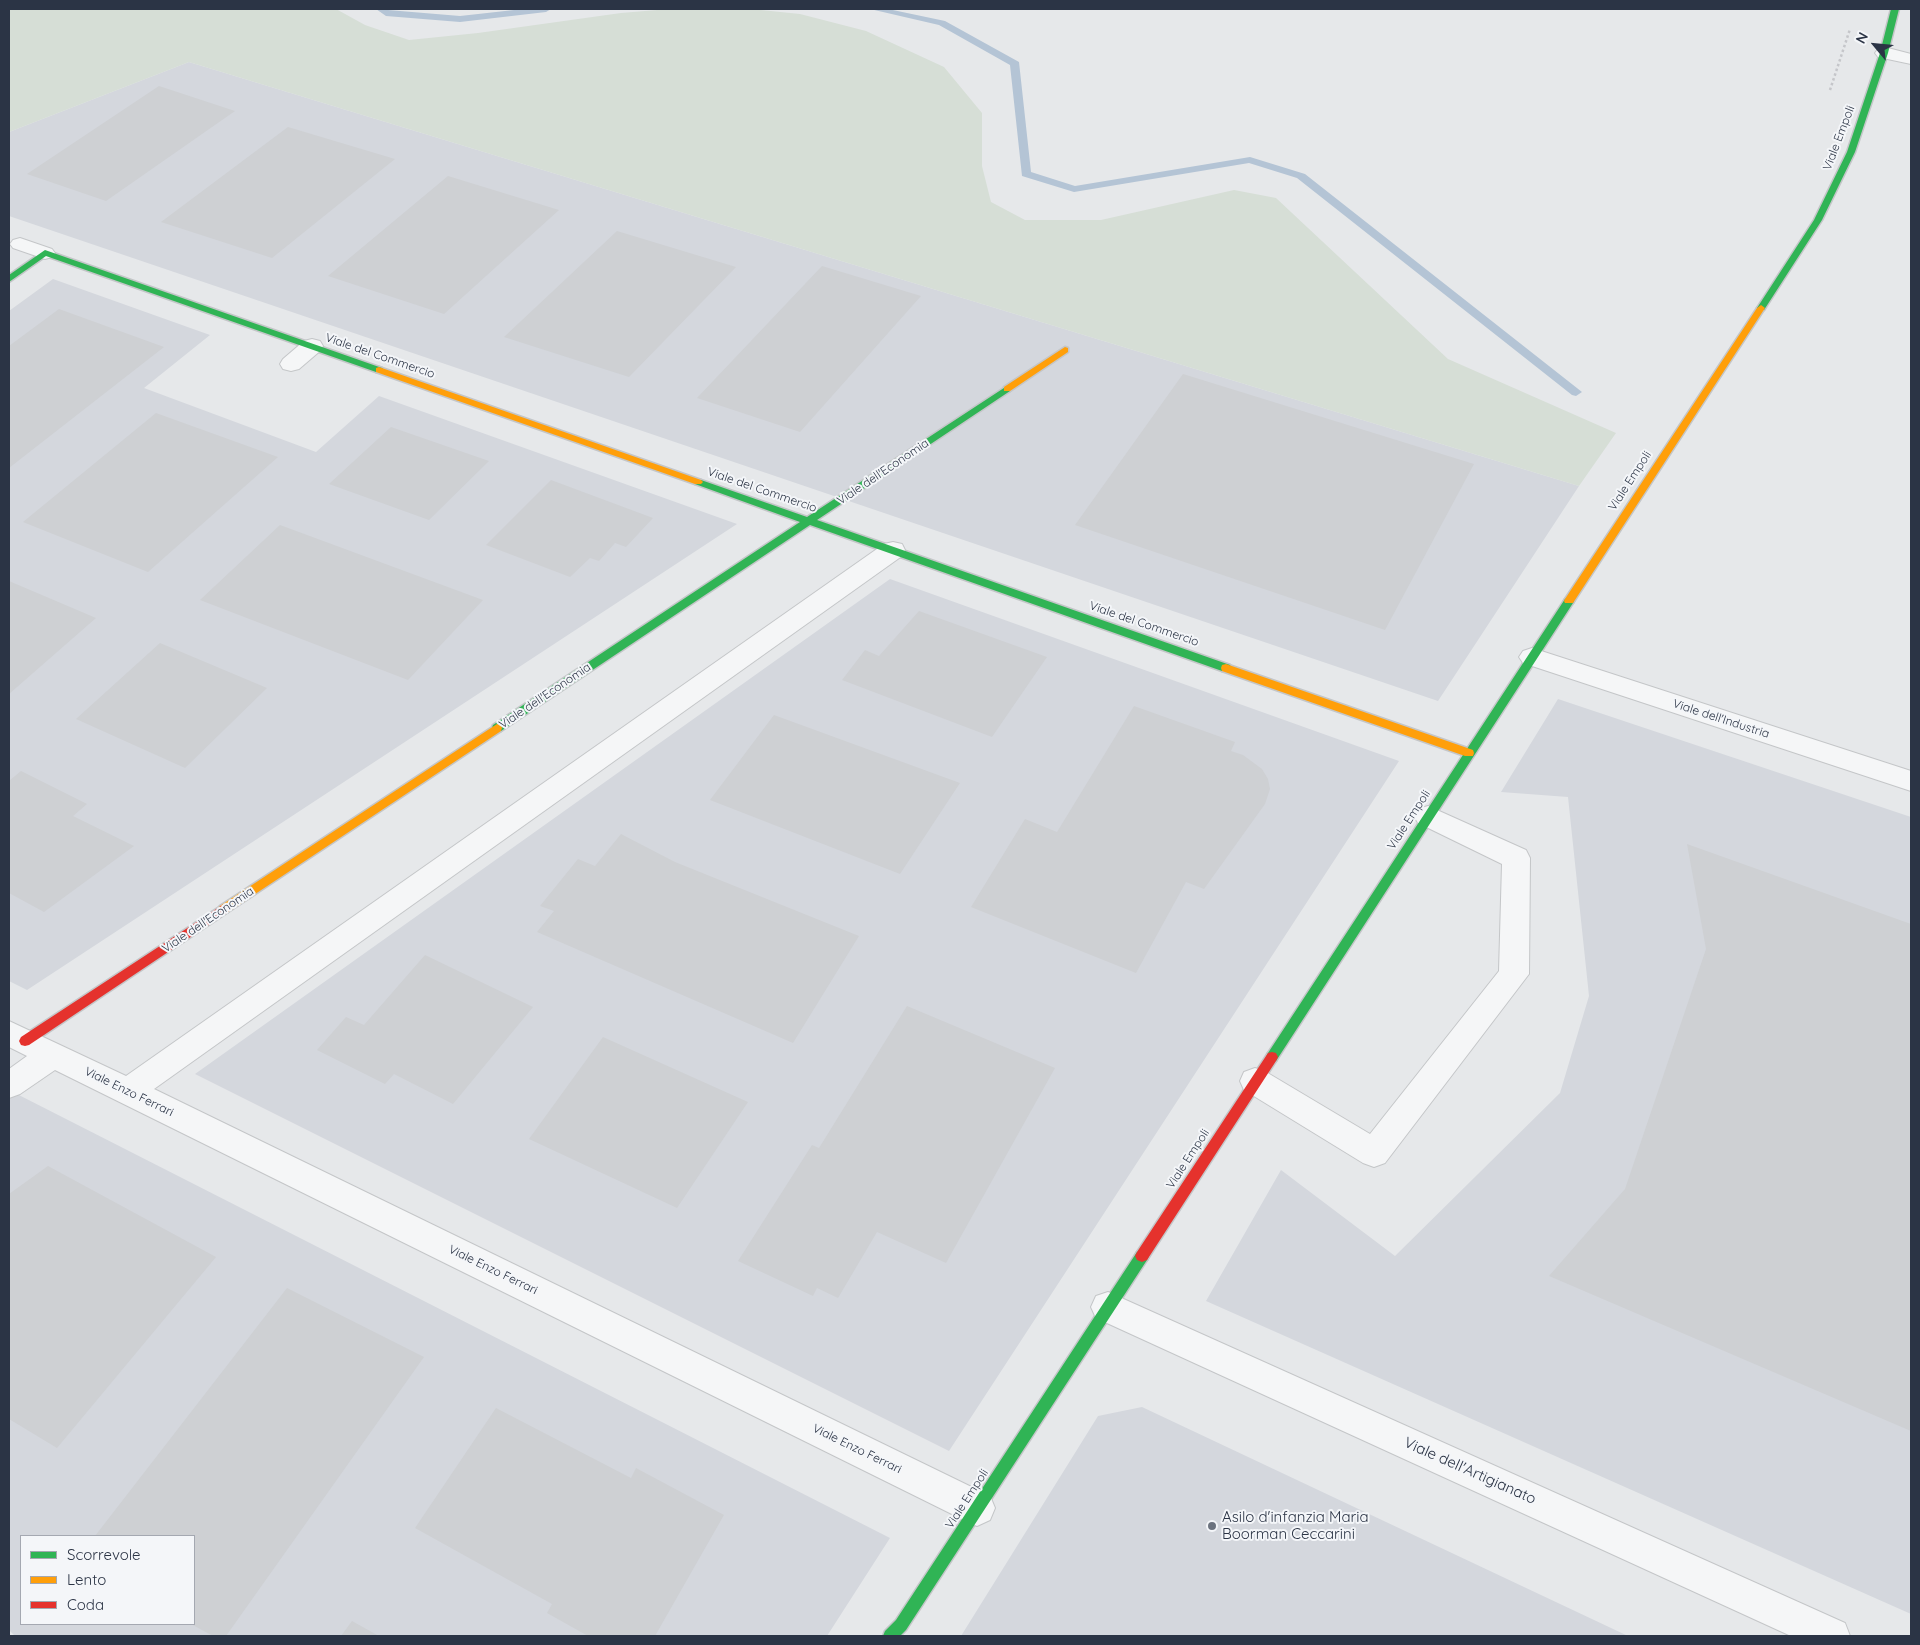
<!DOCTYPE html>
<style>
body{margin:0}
#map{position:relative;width:1920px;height:1645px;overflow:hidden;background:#e6e8ea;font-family:Quicksand,sans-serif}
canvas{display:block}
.frame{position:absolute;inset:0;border:10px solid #2b3445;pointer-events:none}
.legend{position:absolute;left:20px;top:1535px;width:175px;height:90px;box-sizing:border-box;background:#f4f6f9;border:1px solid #a4a8b1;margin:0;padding:6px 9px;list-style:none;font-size:15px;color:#2b3445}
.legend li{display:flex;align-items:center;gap:10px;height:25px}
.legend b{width:25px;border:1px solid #a4a8b1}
.north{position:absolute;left:1850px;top:20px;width:50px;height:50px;-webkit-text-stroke:4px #f4f6f9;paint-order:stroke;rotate:298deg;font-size:14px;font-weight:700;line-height:20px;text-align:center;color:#2b3445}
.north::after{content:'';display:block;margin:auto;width:18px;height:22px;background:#2b3445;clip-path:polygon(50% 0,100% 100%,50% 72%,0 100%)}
</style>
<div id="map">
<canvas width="1920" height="1645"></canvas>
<div class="frame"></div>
<ul class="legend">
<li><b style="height:6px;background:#30b455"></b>Scorrevole</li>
<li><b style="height:6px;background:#ff9f0a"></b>Lento</li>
<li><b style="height:6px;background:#e5322d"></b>Coda</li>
</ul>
<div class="north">N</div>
</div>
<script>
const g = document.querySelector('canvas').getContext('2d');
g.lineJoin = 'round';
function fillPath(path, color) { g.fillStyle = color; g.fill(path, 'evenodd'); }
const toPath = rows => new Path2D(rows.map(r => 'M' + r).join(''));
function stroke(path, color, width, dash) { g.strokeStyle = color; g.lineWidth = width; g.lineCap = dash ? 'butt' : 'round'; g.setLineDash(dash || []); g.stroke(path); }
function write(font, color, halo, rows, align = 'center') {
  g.font = font + ' Quicksand,sans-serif'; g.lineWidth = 4; g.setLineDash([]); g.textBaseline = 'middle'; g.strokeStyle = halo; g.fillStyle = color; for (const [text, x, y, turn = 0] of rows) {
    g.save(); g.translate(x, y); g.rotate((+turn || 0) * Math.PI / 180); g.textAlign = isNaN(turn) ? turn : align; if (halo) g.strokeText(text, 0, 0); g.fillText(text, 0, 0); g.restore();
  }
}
const built = toPath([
 [189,62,1579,486,1438,701,9,216,9,132],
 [53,279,210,335,144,388,316,452,379,396,737,524,27,990,9,981,9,311],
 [890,579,1399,761,949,1451,195,1074],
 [1558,699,1911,817,1911,1614,1206,1301,1281,1170,1395,1256,1560,1093,1589,996,1568,797,1501,792],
 [9,1090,890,1538,827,1636,15,1636,9,1630],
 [21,1536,194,1536,194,1624,21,1624],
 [1142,1407,1628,1636,961,1636,1098,1416]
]);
const green = toPath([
 [9,9,336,9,365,25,409,40,478,33,621,13,669,9,751,9,800,14,866,31,944,67,982,113,982,166,991,202,1025,220,1101,220,1234,190,1276,198,1448,359,1616,433,1579,486,189,62,9,132]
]);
const stream = toPath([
 [376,9,460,16,523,9,551,9,546,12,460,22,386,16,376,9],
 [870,9,888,9,945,21,1019,62,1031,172,1075,186,1250,157,1305,174,1582,392,1576,396,1572,395,1297,178,1249,163,1074,192,1022,176,1010,65,939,25,870,9]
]);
const building = toPath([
 [159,86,235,111,106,201,27,174],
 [288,127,395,159,272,258,161,222],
 [448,176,559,210,444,314,328,276],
 [617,231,736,267,629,377,504,337],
 [822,266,921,296,800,432,697,398],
 [59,309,164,347,9,468,9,346],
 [1183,374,1474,464,1385,630,1075,525],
 [156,413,278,457,148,572,23,522],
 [391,427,489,461,429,520,329,484],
 [551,480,653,518,626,547,615,543,599,561,590,558,570,577,486,545],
 [280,525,483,600,408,680,200,600],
 [9,581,96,618,9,694],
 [919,611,1047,657,992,737,842,680,865,650,879,656],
 [160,643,267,688,185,768,76,719],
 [1134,706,1235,742,1231,751,1243,755,1262,769,1268,779,1270,789,1265,804,1204,889,1186,882,1136,973,971,907,1025,819,1057,832],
 [774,715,960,783,900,874,710,800],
 [21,771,87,804,73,816,134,846,44,912,9,893,9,781],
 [621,834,675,862,859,936,793,1043,537,932,554,911,540,906,578,859,595,866],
 [1687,844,1911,924,1911,1431,1549,1276,1625,1189,1706,949],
 [425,955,533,1007,453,1104,394,1074,385,1084,317,1050,346,1017,364,1025],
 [907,1006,1055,1068,946,1263,877,1232,838,1298,817,1288,813,1296,738,1261,812,1145,819,1148],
 [603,1037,748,1102,677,1208,529,1139],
 [48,1166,216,1257,57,1448,9,1419,9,1194],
 [287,1288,424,1357,226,1636,213,1636,191,1624,194,1624,194,1536,95,1536],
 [496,1408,631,1478,636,1468,724,1515,655,1636,588,1636,547,1613,552,1604,415,1528],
 [352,1621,379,1636,341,1636]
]);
const path = toPath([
 [1830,90,1850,29]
]);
const lane = toPath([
 [20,238,52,249,55,253,52,257,45,259,13,248,10,244,13,240,20,238],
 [312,339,320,341,323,346,320,351,299,369,291,371,283,369,280,364,283,359,304,341,312,339],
 [1428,806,1526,850,1530,858,1529,974,1385,1163,1374,1167,1363,1163,1244,1090,1240,1081,1244,1072,1255,1068,1266,1072,1370,1134,1499,971,1502,864,1418,823,1414,816,1418,809,1428,806]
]);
const street = toPath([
 [1884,47,1911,54,1911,64,1878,57,1875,53,1878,49,1884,47],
 [893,542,902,544,905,550,902,556,154,1089,990,1496,995,1508,990,1520,977,1526,964,1520,55,1070,20,1094,9,1098,9,1069,27,1056,9,1047,9,1021,126,1076,884,544,893,542],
 [1532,648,1911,771,1911,791,1523,663,1519,657,1523,651,1532,648],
 [1108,1292,1845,1623,1850,1636,1791,1636,1096,1318,1091,1307,1096,1296,1108,1292]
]);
const fast = toPath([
 [1891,9,1899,9,1888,53,1855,152,1822,220,1764,310,1758,310,1757,308,1814,220,1847,152,1880,53,1891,9],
 [45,250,382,368,384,370,382,372,376,372,46,256,9,282,9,275,45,250],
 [1007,386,1010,387,1010,391,817,520,1230,665,1231,668,1230,671,1222,671,810,525,501,731,493,731,492,728,493,725,800,522,695,484,695,480,701,480,807,517,1007,386],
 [1569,597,1573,599,1574,601,1573,603,1276,1061,1272,1062,1268,1061,1266,1057,1268,1053,1565,599,1569,597],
 [1142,1250,1147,1252,1149,1256,1147,1260,906,1630,900,1636,883,1636,885,1631,896,1620,1137,1252,1142,1250]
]);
const slow = toPath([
 [1761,305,1765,308,1573,603,1565,603,1564,601,1565,599,1757,308,1761,305],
 [1065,347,1068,348,1068,352,1010,391,1004,391,1004,387,1065,347],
 [379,367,701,480,703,482,701,484,695,484,376,372,376,368,379,367],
 [1226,664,1473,750,1474,753,1473,756,1465,756,1222,671,1221,668,1222,665,1226,664],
 [497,724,501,725,502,728,501,731,228,912,220,912,218,909,220,906,497,724]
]);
const jam = toPath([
 [224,904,228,906,230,909,228,912,29,1045,25,1046,21,1045,19,1041,21,1037,224,904],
 [1272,1052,1276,1053,1278,1057,1276,1061,1147,1260,1142,1262,1137,1260,1135,1256,1137,1252,1268,1053,1272,1052]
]);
const markers = [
 [1212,1526,5,"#6c737f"]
];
const streetNames = [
 ["Viale Empoli",1839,138,-69],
 ["Viale del Commercio",380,356,19],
 ["Viale dell'Economia",883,472,-34],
 ["Viale Empoli",1630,481,-57],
 ["Viale del Commercio",762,490,19],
 ["Viale del Commercio",1144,624,19],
 ["Viale dell'Economia",545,696,-34],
 ["Viale dell'Industria",1721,719,18],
 ["Viale Empoli",1409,820,-57],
 ["Viale dell'Economia",208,920,-34],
 ["Viale Enzo Ferrari",129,1092,26],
 ["Viale Empoli",1188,1159,-57],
 ["Viale Enzo Ferrari",493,1270,26],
 ["Viale Enzo Ferrari",857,1449,26],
 ["Viale Empoli",967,1499,-57]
];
const nearStreetnames = [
 ["Viale dell'Artigianato",1470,1471,24]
];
const nearPoinames = [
 ["Asilo d'infanzia Maria",1222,1517],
 ["Boorman Ceccarini",1222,1534]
];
fillPath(built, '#d4d7dd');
fillPath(green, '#d6ded6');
fillPath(stream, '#b4c4d5');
fillPath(building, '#ced0d3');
stroke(lane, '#c4c6c8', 2);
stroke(street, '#c4c6c8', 2);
stroke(fast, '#c4c6c8', 3);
stroke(slow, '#c4c6c8', 3);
stroke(jam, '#c4c6c8', 3);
stroke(path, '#c5c6ca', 2.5, [2.5, 2.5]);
fillPath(lane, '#f5f6f7');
fillPath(street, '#f5f6f7');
fillPath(fast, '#30b455');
fillPath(slow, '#ff9f0a');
fillPath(jam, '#e5322d');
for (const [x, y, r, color] of markers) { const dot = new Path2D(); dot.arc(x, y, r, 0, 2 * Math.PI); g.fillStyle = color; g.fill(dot); stroke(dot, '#f4f6f9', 2); }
write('12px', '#2b3445', '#f4f6f9', streetNames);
write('15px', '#2b3445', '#f4f6f9', nearStreetnames);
write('15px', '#2b3445', '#f4f6f9', nearPoinames, 'left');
</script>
